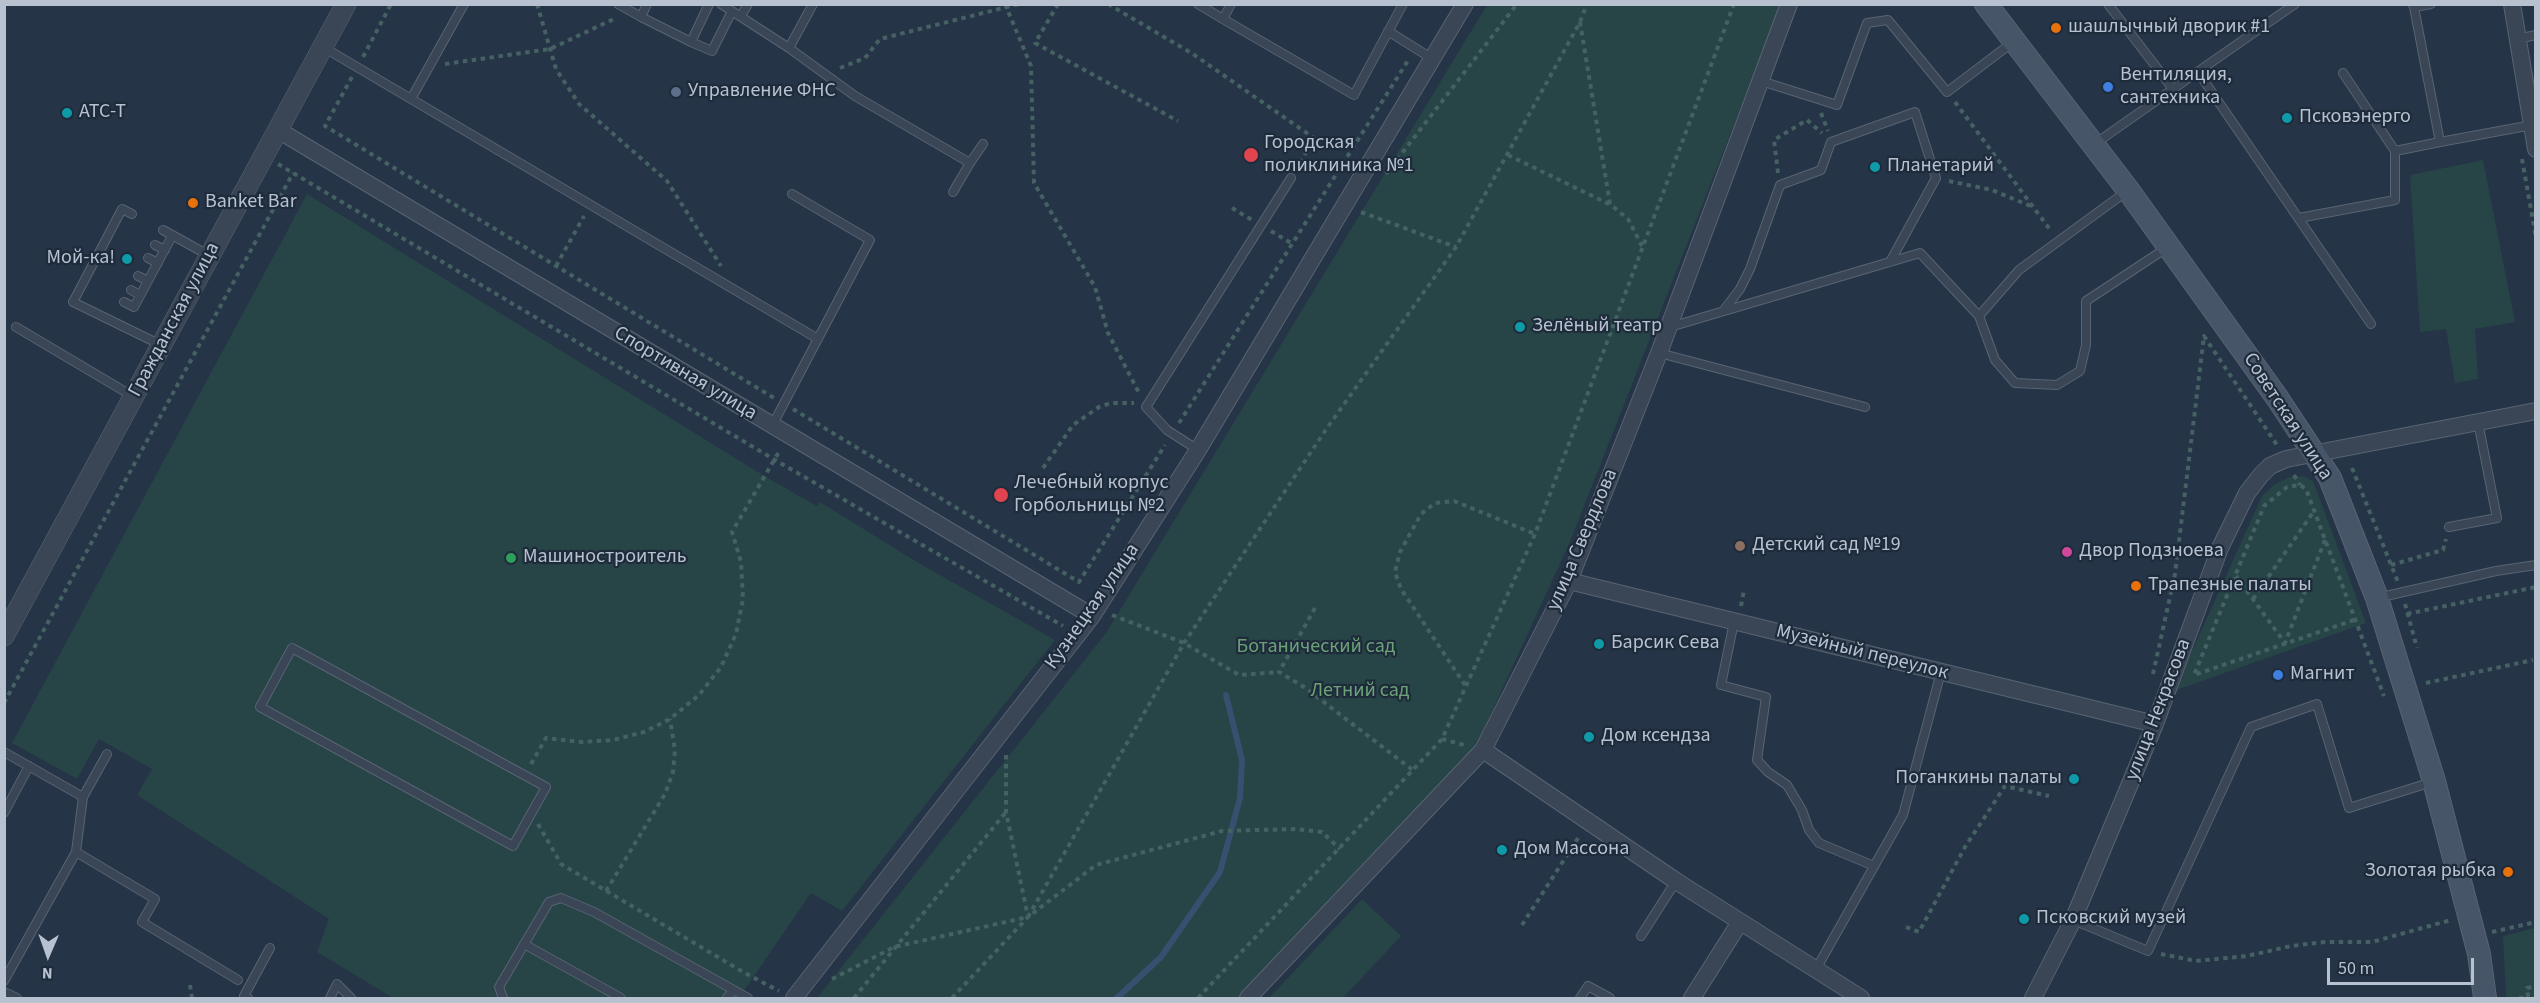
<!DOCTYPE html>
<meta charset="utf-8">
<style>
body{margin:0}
#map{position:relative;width:2540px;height:1003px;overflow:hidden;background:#253446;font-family:"Source Sans 3",sans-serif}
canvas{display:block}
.frame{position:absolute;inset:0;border:6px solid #b7c1cf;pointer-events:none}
.north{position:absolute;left:18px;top:925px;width:60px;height:60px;-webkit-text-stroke:4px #1e2b3b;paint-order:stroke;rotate:182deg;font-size:16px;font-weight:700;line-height:24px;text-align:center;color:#b7c1cf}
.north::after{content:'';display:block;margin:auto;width:21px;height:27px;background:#b7c1cf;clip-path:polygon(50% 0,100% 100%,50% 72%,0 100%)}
.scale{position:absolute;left:2327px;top:958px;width:147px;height:27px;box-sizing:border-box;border:3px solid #b7c1cf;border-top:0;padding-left:8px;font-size:18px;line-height:21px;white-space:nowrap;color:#b7c1cf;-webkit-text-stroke:4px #1e2b3b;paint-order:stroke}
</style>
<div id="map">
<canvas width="2540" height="1003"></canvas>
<div class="frame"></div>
<div class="north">N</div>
<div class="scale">50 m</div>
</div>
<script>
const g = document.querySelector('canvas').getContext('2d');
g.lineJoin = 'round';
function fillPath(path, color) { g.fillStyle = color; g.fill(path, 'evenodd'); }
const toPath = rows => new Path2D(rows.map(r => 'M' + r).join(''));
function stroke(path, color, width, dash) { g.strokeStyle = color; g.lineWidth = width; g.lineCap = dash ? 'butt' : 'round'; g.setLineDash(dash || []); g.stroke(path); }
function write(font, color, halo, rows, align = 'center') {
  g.font = font + ' "Source Sans 3",sans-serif'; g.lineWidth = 4.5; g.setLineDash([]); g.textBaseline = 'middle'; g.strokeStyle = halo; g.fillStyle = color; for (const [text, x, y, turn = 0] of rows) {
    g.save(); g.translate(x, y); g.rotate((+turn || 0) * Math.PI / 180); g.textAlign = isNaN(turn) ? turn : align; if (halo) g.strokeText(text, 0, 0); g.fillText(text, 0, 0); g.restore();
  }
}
const green = toPath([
 [1487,5,1781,5,1570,542,1478,742,1459,769,1244,998,817,998,1106,633],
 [2483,160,2515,322,2475,329,2478,379,2455,383,2446,329,2420,332,2410,175],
 [307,194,766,477,817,506,820,502,917,562,1055,640,842,911,811,893,739,998,393,998,317,952,329,919,137,795,152,769,99,739,77,779,12,743],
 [2304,476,2313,481,2366,623,2174,691,2262,496,2275,484,2290,477],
 [1362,899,1401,936,1343,998,1269,998],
 [2535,928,2535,998,2506,998,2503,936]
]);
const stream = toPath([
 [1117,998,1161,957,1220,872,1240,798,1242,760,1226,695]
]);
const path = toPath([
 [537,4,556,69,579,104,667,181,721,266],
 [1005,4,1031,66,1034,183,1095,287,1108,333,1139,393],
 [1058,4,1035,43,1178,121],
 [1108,4,1193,54,1314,138,1298,167],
 [1580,22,1610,204,1628,219,1642,246],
 [363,57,391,4],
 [445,64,550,49,616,18],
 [840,68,865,58,880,39,1019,4],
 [352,77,325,126,774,398],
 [1955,102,2051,231],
 [1821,113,1828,131],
 [1508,155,1609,204],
 [2522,159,2536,238],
 [278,164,775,460,1063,626],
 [1778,173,1774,140,1807,120,1822,133],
 [1386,174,1517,4],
 [1949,181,1992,190,2033,207],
 [1232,208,1252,220],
 [1361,212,1456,247],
 [1271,231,1291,243],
 [556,266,584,216],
 [793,409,1079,582,1165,445],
 [1179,423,1409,59],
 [1043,468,1073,425,1099,407,1111,403,1134,403],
 [2352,468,2398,582],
 [2294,475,2300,485],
 [2391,565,2443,550,2446,539],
 [2236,576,2285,643,2325,540],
 [2253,599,2314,511],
 [2405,604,2417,648],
 [1741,606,1744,590],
 [1315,608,1279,672,1304,687,1414,771],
 [2407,614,2536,587],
 [1112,615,1184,643,1239,675,1279,672],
 [2354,620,2194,675,2264,506,2287,487,2300,485,2306,489,2384,696],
 [2153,674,2175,574,2204,336,2277,445],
 [2426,683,2533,660],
 [1465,685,1401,589,1395,572,1400,552,1421,514,1435,503,1454,501,1535,534],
 [4,703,293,173],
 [1442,739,1464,745],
 [1006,755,1006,812,1028,917],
 [531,764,546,738,582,742,613,740,644,732,670,719,699,695,721,667,736,634,743,599,741,562,732,532,780,450],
 [538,824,561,864,743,972,779,991],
 [606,891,665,794,673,772,675,750,670,719],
 [1522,925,1580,835],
 [1906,927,1919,932,1965,847,2005,786,2049,796],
 [2492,932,2536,922],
 [2161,954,2196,961,2247,956,2291,946,2325,942,2372,942,2451,920],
 [832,979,894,947,1028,917,1184,643,1327,428,1456,247,1580,22,1587,4],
 [190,985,192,998],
 [2528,997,2527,988,2536,986],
 [854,998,1006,812],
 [952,998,1028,917,1096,865,1222,831,1296,829,1322,832,1340,849],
 [1198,998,1442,739,1535,534,1734,4],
 [2519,998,2528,998]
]);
const service = toPath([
 [618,4,641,17,647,4],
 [709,4,691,42,712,51,732,11],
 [721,4,789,48,813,4],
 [1198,4,1223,19],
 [1231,4,1223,19,1354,95,1403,4],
 [2413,5,2414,7,2431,4],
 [2414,7,2440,142,2532,125],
 [741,16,748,4],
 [641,17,691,42],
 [1388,31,1431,58],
 [2517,39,2536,35],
 [323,47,818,339],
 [789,48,855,96,970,163,953,192],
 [2198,72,2371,324],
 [2343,73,2395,151],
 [1761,81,1837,105,1867,23,1888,20,1947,92,2013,42],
 [2173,89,2295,4],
 [411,99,464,4],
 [2093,145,2173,89,2108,4],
 [970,163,983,144],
 [132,214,122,209,73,302,161,345],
 [2299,218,2395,200,2395,151,2440,142],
 [163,230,210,256],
 [155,245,165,250],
 [148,258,158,263],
 [138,276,148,281],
 [131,290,140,295],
 [124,302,134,307,172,236],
 [1724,310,1740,289,1750,269,1780,185,1821,170,1831,142,1915,112,1936,178,1890,262],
 [1979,316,2019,270,2127,191],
 [16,327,134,397],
 [1670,327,1920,253,1979,316,1995,360,2015,383,2057,385,2080,371,2086,345,2086,301,2168,247],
 [1659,353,1865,407],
 [772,426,870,240,792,194],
 [1198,450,1167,430,1146,407,1291,178],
 [2449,527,2497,518,2478,422],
 [2377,598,2496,571,2536,565],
 [1734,622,1721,685,1766,697,1757,760,1768,772,1787,785,1802,810,1809,830,1819,843,1874,866],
 [292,648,546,787,513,846,260,707,292,648],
 [4,752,83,797,76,852,155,899,142,922,238,980],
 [83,797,107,754],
 [4,813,29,766],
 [2073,920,2148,951,2251,727,2317,704,2349,808,2432,782],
 [1641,936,1676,881],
 [524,944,621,998],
 [1815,971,1903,815,1941,672],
 [4,981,76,852],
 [4,992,17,998],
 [248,998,244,996,270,948],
 [330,998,337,984,351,998],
 [503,998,499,987,549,902,561,898,594,912,748,998],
 [727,998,733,990],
 [1580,998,1588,986,1610,998]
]);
const minor = toPath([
 [2512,4,2536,149],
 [278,130,1092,616],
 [1569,581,2155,724],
 [1483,750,1676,881,1861,998],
 [794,998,1092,616,1198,450,1465,4],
 [1248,998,1483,750,1569,581,1659,353,1789,4],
 [1692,998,1740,922],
 [2033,998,2073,920,2155,724,2220,548,2247,493,2261,475,2270,466,2286,459,2536,411]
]);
const tertiary = toPath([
 [4,636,346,4]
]);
const secondary = toPath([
 [1986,4,2128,190,2278,399,2330,478,2377,598,2434,781,2479,954,2485,998]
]);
const markers = [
 [2056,28,6,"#e8710a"],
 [2108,87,6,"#3f7fe0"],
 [676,92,6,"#5c6f8a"],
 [67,113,6,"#0f9aa8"],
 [2287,118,6,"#0f9aa8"],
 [1251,155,8,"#e0444e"],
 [1875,167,6,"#0f9aa8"],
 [193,203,6,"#e8710a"],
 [127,259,6,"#0f9aa8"],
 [1520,327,6,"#0f9aa8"],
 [1001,495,8,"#e0444e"],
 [1740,546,6,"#8d6e63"],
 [2067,552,6,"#d1479c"],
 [511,558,6,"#2e9e5b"],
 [2136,586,6,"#e8710a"],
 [1599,644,6,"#0f9aa8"],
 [2278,675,6,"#3f7fe0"],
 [1589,737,6,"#0f9aa8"],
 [2074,779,6,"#0f9aa8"],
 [1502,850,6,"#0f9aa8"],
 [2508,872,6,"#e8710a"],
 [2024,919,6,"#0f9aa8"]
];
const poiNames = [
 ["шашлычный дворик #1",2068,28],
 ["Вентиляция,",2120,76],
 ["сантехника",2120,99],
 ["Управление ФНС",688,92],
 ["ATC-T",79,113],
 ["Псковэнерго",2299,118],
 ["Городская",1264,144],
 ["поликлиника №1",1264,167],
 ["Планетарий",1887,167],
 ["Banket Bar",205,203],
 ["Мой-ка!",115,259,"right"],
 ["Зелёный театр",1532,327],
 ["Лечебный корпус",1014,484],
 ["Горбольницы №2",1014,507],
 ["Детский сад №19",1752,546],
 ["Двор Подзноева",2079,552],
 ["Машиностроитель",523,558],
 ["Трапезные палаты",2148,586],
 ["Барсик Сева",1611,644],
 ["Магнит",2290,675],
 ["Дом ксендза",1601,737],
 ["Поганкины палаты",2062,779,"right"],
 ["Дом Масcона",1514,850],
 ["Золотая рыбка",2496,872,"right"],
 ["Псковский музей",2036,919]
];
const streetNames = [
 ["Гражданская улица",175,320,-62],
 ["Спортивная улица",685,374,31],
 ["Советская улица",2287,417,57],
 ["улица Свердлова",1583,540,-67],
 ["Кузнецкая улица",1093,607,-55],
 ["Музейный переулок",1862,653,14],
 ["улица Некрасова",2159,710,-69]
];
const parkNames = [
 ["Ботанический сад",1316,648],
 ["Летний сад",1360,692]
];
fillPath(green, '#274447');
stroke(stream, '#37506f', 6);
stroke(service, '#586473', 10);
stroke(minor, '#586473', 18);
stroke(tertiary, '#586473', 21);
stroke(secondary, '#586473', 24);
stroke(path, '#456163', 4, [4.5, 4.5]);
stroke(service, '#3a4655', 8);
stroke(minor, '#3a4655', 16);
stroke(tertiary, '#3a4655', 20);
stroke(secondary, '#475569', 22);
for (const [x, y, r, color] of markers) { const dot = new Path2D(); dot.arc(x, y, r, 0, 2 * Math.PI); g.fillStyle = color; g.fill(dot); stroke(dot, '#1e2b3b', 2); }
write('20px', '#b7c1cf', '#1e2b3b', poiNames, 'left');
write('20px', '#b7c1cf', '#1e2b3b', streetNames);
write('20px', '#6ca277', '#1e2b3b', parkNames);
</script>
